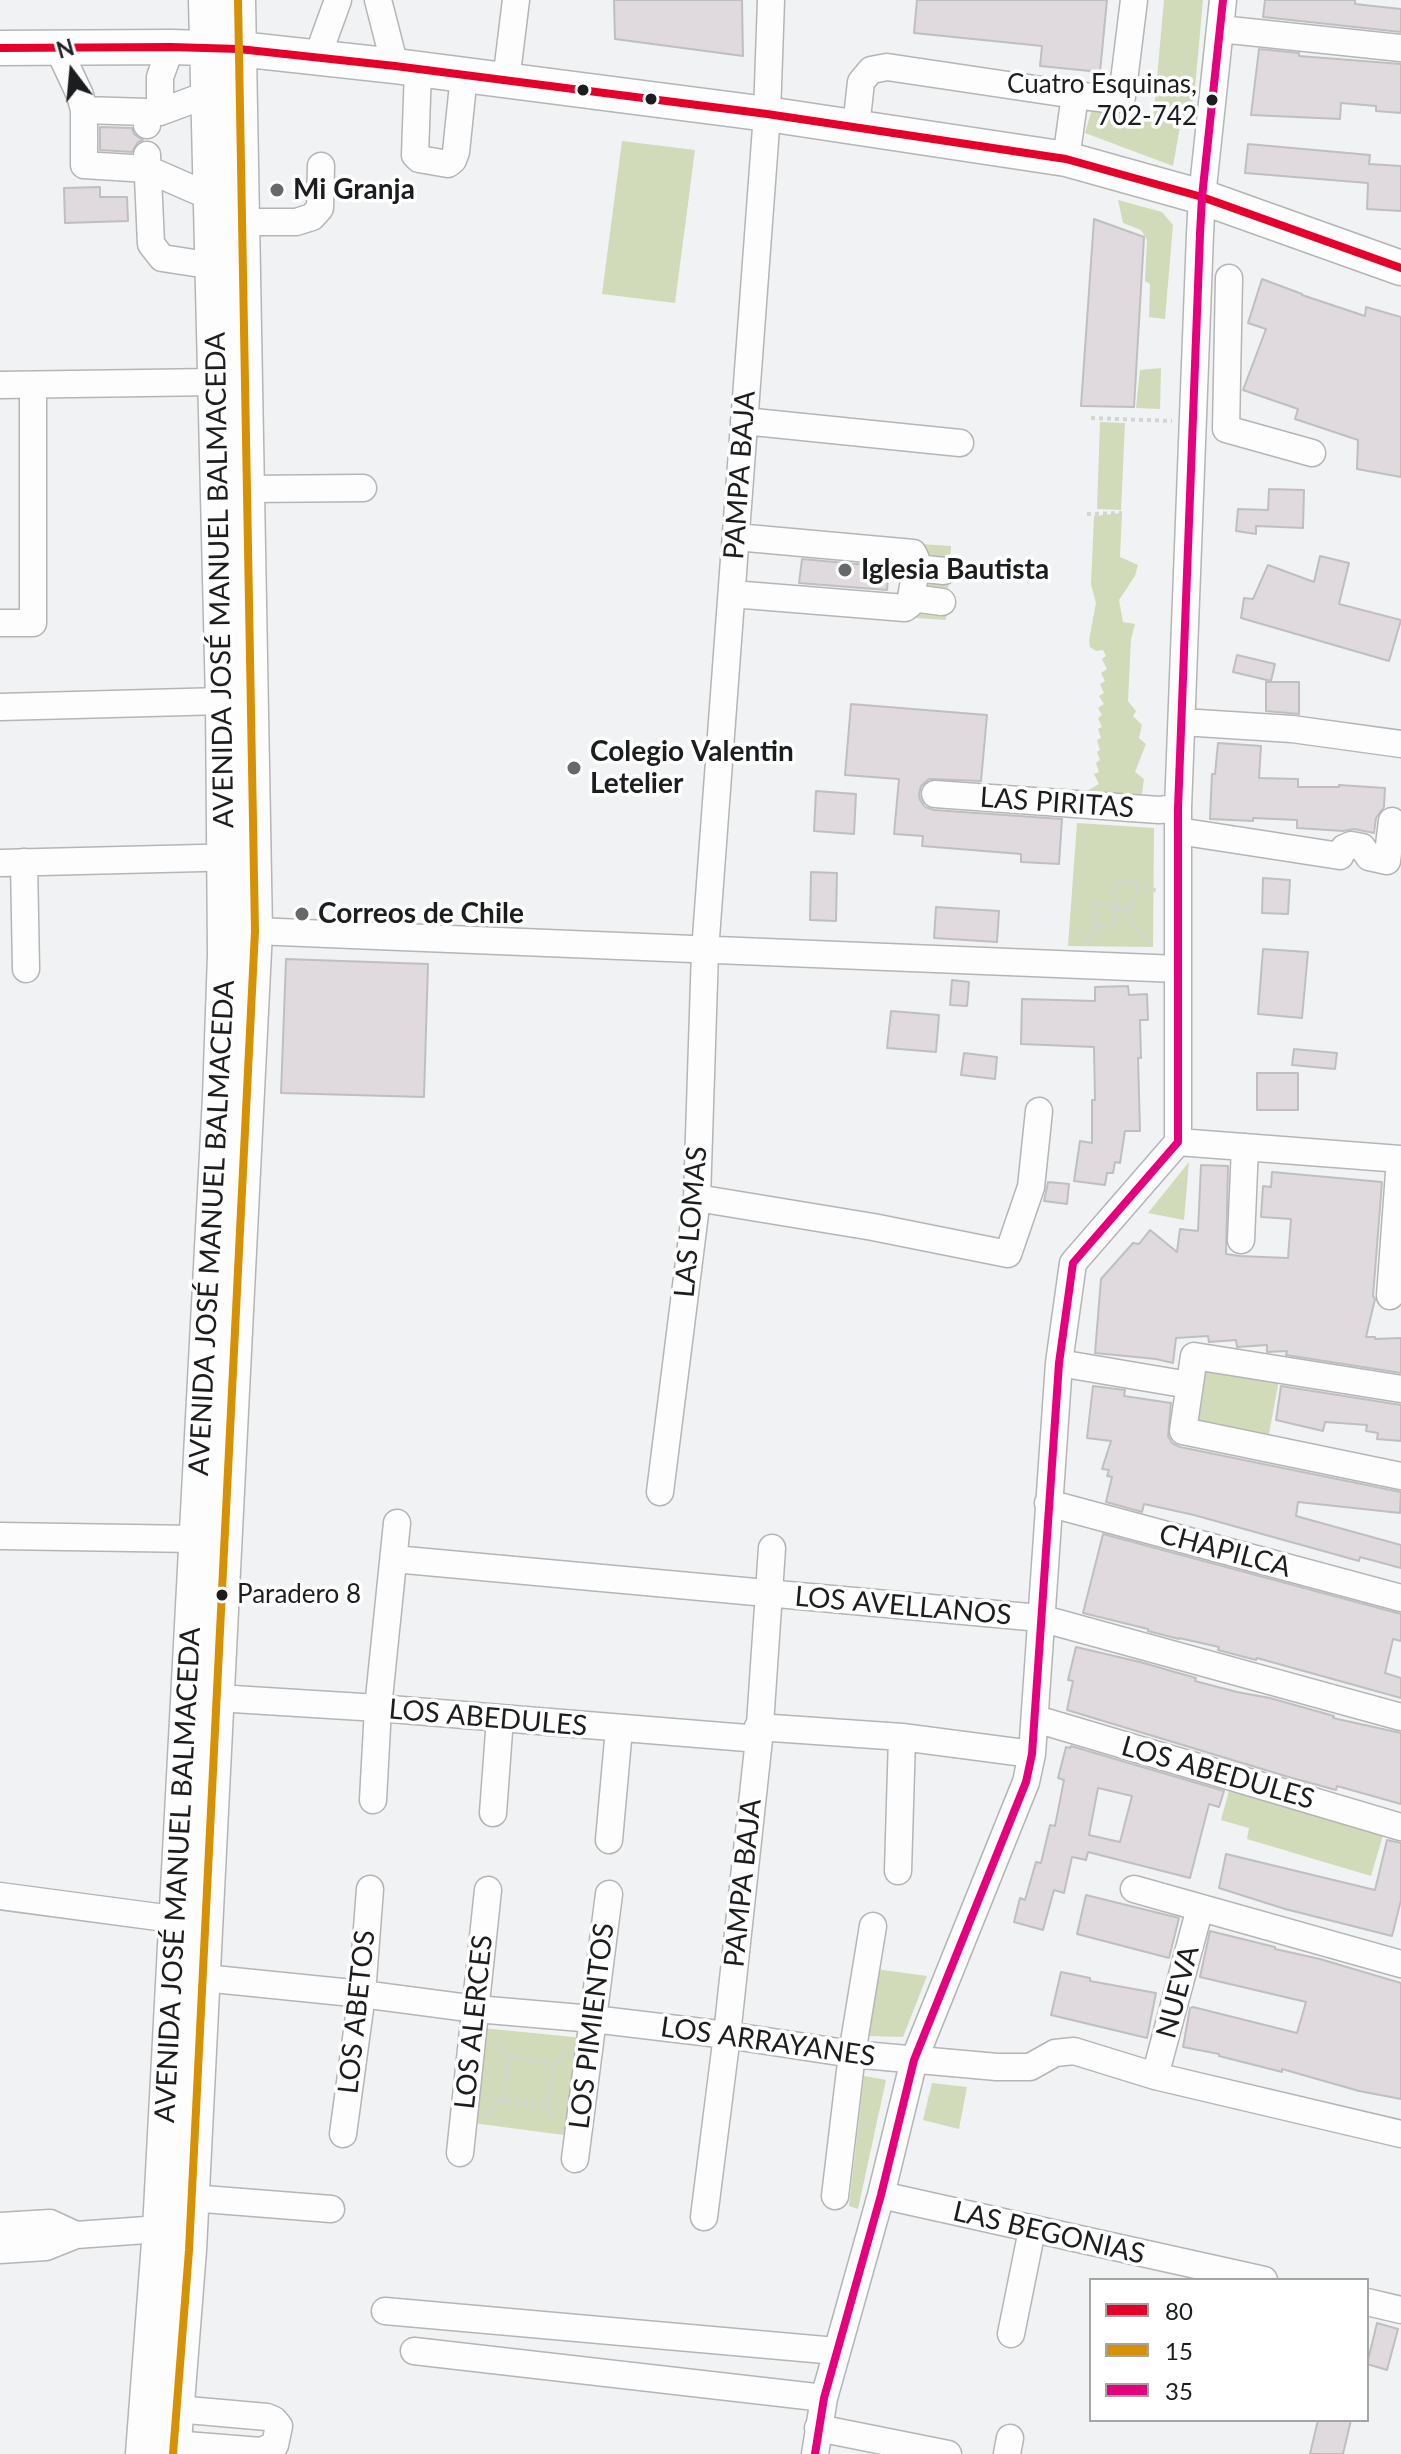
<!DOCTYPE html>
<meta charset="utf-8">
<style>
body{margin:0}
#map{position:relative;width:1401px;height:2454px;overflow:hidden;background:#f1f2f3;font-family:Lato,sans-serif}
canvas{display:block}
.legend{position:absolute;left:1089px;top:2278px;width:280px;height:144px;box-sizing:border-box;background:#fff;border:2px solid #a4a5a5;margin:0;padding:10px 14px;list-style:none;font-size:24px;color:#1c1d1e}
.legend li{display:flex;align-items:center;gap:16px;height:40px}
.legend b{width:40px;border:2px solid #a4a5a5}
.north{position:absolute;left:32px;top:32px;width:80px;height:80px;-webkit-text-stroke:6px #fff;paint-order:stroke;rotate:344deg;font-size:22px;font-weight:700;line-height:32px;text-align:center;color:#1c1d1e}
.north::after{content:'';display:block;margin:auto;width:28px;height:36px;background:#1c1d1e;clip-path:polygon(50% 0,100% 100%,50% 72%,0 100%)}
</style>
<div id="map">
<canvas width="1401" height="2454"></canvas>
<ul class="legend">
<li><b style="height:10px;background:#e4002b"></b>80</li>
<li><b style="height:10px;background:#d69104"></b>15</li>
<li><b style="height:10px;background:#e5007d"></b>35</li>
</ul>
<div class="north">N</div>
</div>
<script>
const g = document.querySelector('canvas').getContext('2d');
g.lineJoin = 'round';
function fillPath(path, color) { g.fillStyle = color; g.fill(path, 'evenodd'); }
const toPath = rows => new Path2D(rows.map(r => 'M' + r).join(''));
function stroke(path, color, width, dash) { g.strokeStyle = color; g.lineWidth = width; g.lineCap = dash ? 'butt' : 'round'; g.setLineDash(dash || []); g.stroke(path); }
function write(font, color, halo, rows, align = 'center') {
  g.font = font + ' Lato,sans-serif'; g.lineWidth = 7; g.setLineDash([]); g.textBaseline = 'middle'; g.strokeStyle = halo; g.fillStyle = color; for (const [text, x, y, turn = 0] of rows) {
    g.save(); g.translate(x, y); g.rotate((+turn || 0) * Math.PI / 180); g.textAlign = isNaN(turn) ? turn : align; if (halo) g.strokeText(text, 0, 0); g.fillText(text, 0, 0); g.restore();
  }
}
const green = toPath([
 [1164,0,1203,0,1194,99,1181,121,1173,166,1085,133,1092,109,1153,122],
 [622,141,695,150,675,303,602,294],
 [1118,200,1162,212,1173,225,1165,319,1149,317,1150,284,1145,281,1147,240,1141,230,1123,223],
 [1161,368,1160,409,1136,408,1140,370],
 [1100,422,1125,423,1121,510,1097,509],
 [1122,513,1120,557,1138,565,1135,576,1119,600,1123,622,1135,624,1131,639,1128,701,1136,711,1133,716,1142,725,1139,738,1146,744,1135,772,1144,779,1141,800,1094,799,1087,791,1099,784,1094,774,1099,772,1096,763,1100,760,1097,752,1100,750,1097,740,1101,738,1098,729,1102,727,1098,718,1102,715,1098,708,1104,704,1099,696,1104,693,1100,684,1105,681,1101,673,1107,669,1102,659,1106,656,1103,650,1096,651,1090,647,1089,640,1096,603,1091,584,1094,516],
 [906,543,951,546,946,620,901,617],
 [1077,823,1154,828,1153,947,1068,946],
 [1189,1162,1184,1220,1148,1213],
 [1203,1366,1279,1380,1269,1434,1193,1421],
 [1230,1787,1384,1832,1371,1876,1247,1839,1249,1828,1221,1820],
 [875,1969,927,1976,903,2037,869,2036],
 [482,2028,583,2038,571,2136,473,2123],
 [864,2076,886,2080,858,2209,849,2206],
 [932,2083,967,2087,959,2129,923,2120]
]);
const building = toPath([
 [614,0,742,0,743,56,615,39,614,0],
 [917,0,1107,0,1100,72,1040,66,1042,46,914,33,917,0],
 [1265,0,1355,0,1355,4,1401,9,1401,32,1263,17,1265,0],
 [1259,49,1299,53,1299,56,1401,64,1401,113,1376,111,1376,106,1341,103,1340,119,1251,115,1259,49],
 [100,127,132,128,134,134,143,140,138,142,132,152,100,150,100,127],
 [1248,144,1370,155,1369,164,1401,166,1401,211,1367,209,1368,183,1245,173,1248,144],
 [100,187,100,197,127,197,128,221,65,223,64,188,100,187],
 [1094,219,1144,237,1134,407,1081,406,1094,219],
 [1262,279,1302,294,1302,295,1365,316,1366,307,1401,317,1401,477,1357,469,1358,440,1295,419,1298,409,1243,390,1266,329,1248,323,1262,279],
 [1269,489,1304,490,1303,528,1256,526,1256,534,1236,531,1238,509,1268,510,1269,489],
 [1320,556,1349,563,1339,604,1401,620,1389,661,1241,618,1244,598,1253,599,1268,565,1314,582,1320,556],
 [802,559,889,567,887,590,799,583,802,559],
 [1237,655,1275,664,1271,681,1233,672,1237,655],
 [1266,682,1299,682,1299,714,1266,711,1266,682],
 [851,704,987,715,981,781,929,779,921,786,919,794,920,800,925,807,934,810,1062,819,1059,864,1021,862,1021,854,922,846,923,836,894,834,899,779,845,775,851,704],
 [1218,743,1261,746,1259,778,1298,779,1298,787,1339,787,1339,785,1385,788,1384,807,1376,818,1374,833,1354,829,1343,831,1297,828,1297,820,1253,818,1253,821,1210,819,1212,774,1215,774,1218,743],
 [816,791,856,794,854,834,814,831,816,791],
 [811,872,837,873,836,921,810,920,811,872],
 [1263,878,1290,880,1288,914,1262,913,1263,878],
 [936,907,999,911,997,942,934,938,936,907],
 [1263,949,1308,952,1302,1018,1258,1014,1263,949],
 [286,959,428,964,424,1097,281,1093,286,959],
 [952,980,969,982,967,1006,950,1005,952,980],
 [1128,986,1129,995,1147,994,1148,1020,1140,1020,1141,1058,1138,1058,1140,1131,1125,1131,1120,1163,1115,1162,1113,1173,1107,1173,1105,1185,1074,1181,1080,1141,1092,1143,1092,1100,1095,1100,1094,1047,1021,1044,1022,999,1095,1001,1095,987,1128,986],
 [891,1011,939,1015,936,1052,887,1048,891,1011],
 [1294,1049,1337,1053,1335,1069,1292,1065,1294,1049],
 [964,1053,997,1057,995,1079,961,1075,964,1053],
 [1257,1073,1298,1073,1298,1110,1257,1110,1257,1073],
 [1201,1165,1228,1166,1226,1254,1240,1256,1288,1258,1291,1219,1261,1217,1263,1186,1271,1187,1272,1172,1382,1182,1373,1296,1375,1299,1366,1337,1375,1337,1375,1339,1401,1338,1401,1373,1286,1355,1287,1351,1267,1352,1267,1345,1237,1347,1236,1340,1209,1342,1208,1336,1176,1338,1173,1363,1156,1359,1095,1353,1101,1279,1133,1243,1139,1244,1150,1230,1177,1252,1180,1229,1198,1231,1201,1165],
 [1048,1182,1069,1184,1067,1204,1044,1201,1048,1182],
 [1093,1386,1125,1390,1124,1396,1171,1403,1168,1436,1172,1443,1180,1447,1401,1492,1400,1513,1298,1502,1296,1516,1401,1545,1401,1568,1360,1557,1359,1561,1194,1515,1144,1504,1142,1512,1106,1502,1112,1477,1107,1476,1109,1470,1102,1469,1111,1441,1087,1438,1093,1386],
 [1281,1386,1401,1405,1401,1441,1377,1439,1378,1433,1366,1431,1367,1425,1325,1422,1323,1431,1276,1420,1281,1386],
 [1103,1534,1401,1614,1401,1641,1393,1639,1385,1673,1401,1678,1401,1698,1257,1658,1256,1660,1218,1650,1219,1647,1179,1638,1179,1639,1148,1631,1148,1629,1083,1613,1103,1534],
 [1076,1647,1140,1662,1196,1678,1195,1681,1237,1692,1270,1698,1334,1716,1333,1718,1401,1733,1401,1804,1337,1786,1336,1790,1292,1778,1067,1710,1073,1681,1068,1680,1076,1647],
 [1071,1746,1224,1791,1219,1807,1209,1804,1190,1878,1088,1852,1086,1860,1072,1857,1064,1893,1054,1890,1043,1930,1014,1922,1020,1898,1025,1900,1036,1862,1041,1863,1050,1825,1055,1826,1064,1780,1058,1778,1066,1747,1070,1748,1071,1746],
 [1098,1788,1132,1796,1120,1842,1089,1835,1098,1788],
 [1387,1840,1401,1843,1401,1900,1392,1936,1285,1909,1219,1888,1226,1854,1375,1890,1387,1840],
 [1086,1895,1179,1918,1169,1958,1077,1934,1086,1895],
 [1210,1931,1275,1947,1275,1949,1320,1959,1401,1983,1401,2099,1359,2091,1282,2069,1282,2072,1219,2056,1219,2054,1183,2047,1190,2008,1193,2007,1297,2033,1306,2002,1200,1977,1210,1931],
 [1061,1972,1090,1978,1090,1981,1156,1993,1147,2038,1051,2015,1061,1972],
 [1377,2323,1398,2329,1387,2370,1367,2364,1377,2323],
 [1318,2420,1351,2420,1343,2454,1310,2454,1318,2420]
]);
const path = toPath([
 [1091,418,1172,421],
 [1087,514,1122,513],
 [1126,909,1132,907,1138,888,1156,890],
 [1099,926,1093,926,1093,904,1110,904,1115,908,1115,882,1138,882,1138,888],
 [1086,943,1101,926,1112,927,1115,908,1126,909,1128,917,1151,944],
 [494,2041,509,2057,554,2064,566,2053],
 [509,2057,503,2100,547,2106,557,2119],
 [547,2106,554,2065],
 [487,2112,502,2100]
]);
const minor = toPath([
 [378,0,395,66],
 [1220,29,1401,48],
 [58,48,80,95,84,110,84,165,147,169,211,197],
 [317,58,338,0],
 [418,69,415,155,419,159,448,164,453,160,456,152,464,75],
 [506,81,516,0],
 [84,110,147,112,147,125],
 [147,112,160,112,209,94],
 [160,112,160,77,171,47],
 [856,127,861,82,871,70,887,67,1075,95,1115,100,1122,97,1134,0],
 [147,155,151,244,162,258,214,266],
 [1066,159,1075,95],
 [241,222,296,222,312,217,320,208,321,166],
 [1229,278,1226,429,1312,453],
 [0,385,216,382],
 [744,421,960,443],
 [248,489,363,488],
 [916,568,944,571],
 [732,594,905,608,910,604,916,568,916,559,913,553,736,537],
 [912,598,942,602],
 [0,623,33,623,33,386],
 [0,707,223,701],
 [1182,722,1292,729,1401,744],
 [935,794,1159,810,1178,808],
 [1178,831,1340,856],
 [1340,856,1344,848,1351,845,1362,847,1369,857,1387,861,1392,821],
 [24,862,26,969],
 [0,863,242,857],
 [255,931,1178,969],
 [1178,1142,1401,1159],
 [697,1198,873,1227,1008,1254,1031,1187,1039,1111],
 [1241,1240,1245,1147],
 [1390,1296,1400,1159],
 [1059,1363,1189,1385],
 [1401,1389,1194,1356,1183,1431,1401,1476],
 [660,1492,697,1198,705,951,767,114,771,0],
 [1048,1503,1401,1598],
 [0,1536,196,1539],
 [394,1559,1040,1618,1401,1717],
 [217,1698,378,1708,759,1739],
 [1036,1719,1401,1827],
 [758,1727,902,1737,1032,1754],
 [373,1800,378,1708,397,1523],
 [493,1813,500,1718],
 [609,1840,619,1729],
 [898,1871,902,1737],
 [1134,1889,1401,1964],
 [0,1896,195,1922],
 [184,1976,362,1994,476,2009,593,2019,727,2035,852,2054,997,2067,1030,2067,1055,2053,1074,2051,1155,2076,1401,2134],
 [1155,2076,1200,1908],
 [343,2134,362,1994,370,1889],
 [460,2153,488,1890],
 [575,2159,609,1894],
 [881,2195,1264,2280],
 [835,2196,852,2054,873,1926],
 [191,2198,331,2209],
 [704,2217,727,2035,759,1739,772,1548],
 [0,2226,50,2223,76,2235],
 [0,2250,46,2247,76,2235,160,2229],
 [1367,2302,1401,2310],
 [385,2311,836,2351],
 [1011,2334,1032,2230],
 [414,2351,824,2398],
 [818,2428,948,2454],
 [173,2444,261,2451,275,2445,279,2426,274,2420,267,2417,176,2409],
 [815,2454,824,2398,881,2195,914,2060,1026,1782,1032,1754,1059,1363,1073,1263,1178,1142,1178,808,1200,234,1202,197,1223,0],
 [1007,2454,1010,2438]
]);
const major = toPath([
 [0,48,171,47,239,49,395,66,767,114,1066,159,1202,197,1401,268],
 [143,2454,160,2229,220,1097,225,955,223,701,206,0],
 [173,2454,189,2250,255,931,238,0]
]);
const bus1 = toPath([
 [0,48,171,47,239,49,395,66,767,114,1066,159,1202,197,1401,268]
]);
const bus2 = toPath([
 [173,2454,189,2250,255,931,238,0]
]);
const bus3 = toPath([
 [815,2454,824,2398,881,2195,914,2060,1026,1782,1032,1754,1059,1363,1073,1263,1178,1142,1178,808,1200,234,1202,197,1223,0]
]);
const markers = [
 [583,90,7,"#1c1d1e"],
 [651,99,7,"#1c1d1e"],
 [1212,100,7,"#1c1d1e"],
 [277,190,8,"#676869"],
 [845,570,8,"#676869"],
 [574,768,8,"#676869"],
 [302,914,8,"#676869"],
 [222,1595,7,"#1c1d1e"]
];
const busNames = [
 ["Cuatro Esquinas,",1197,85],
 ["702-742",1197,117],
 ["Paradero 8",237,1595,"left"]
];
const poiNames = [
 ["Mi Granja",293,190],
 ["Iglesia Bautista",861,570],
 ["Colegio Valentin",590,752],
 ["Letelier",590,784],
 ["Correos de Chile",318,914]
];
const streetNames = [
 ["PAMPA BAJA",740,475,-86],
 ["AVENIDA JOSÉ MANUEL BALMACEDA",220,580,-91],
 ["LAS PIRITAS",1057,803,4],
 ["LAS LOMAS",691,1222,-85],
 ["AVENIDA JOSÉ MANUEL BALMACEDA",212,1228,-87],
 ["CHAPILCA",1225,1551,15],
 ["LOS AVELLANOS",903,1606,5],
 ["LOS ABEDULES",488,1718,5],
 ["LOS ABEDULES",1218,1773,16],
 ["AVENIDA JOSÉ MANUEL BALMACEDA",178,1875,-87],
 ["PAMPA BAJA",743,1883,-84],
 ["NUEVA",1178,1992,-75],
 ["LOS ABETOS",357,2012,-84],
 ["LOS ALERCES",474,2022,-84],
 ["LOS PIMIENTOS",592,2026,-83],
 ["LOS ARRAYANES",768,2042,8],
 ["LAS BEGONIAS",1049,2233,13]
];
fillPath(green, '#d1dbb9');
fillPath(building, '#e0d9dd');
stroke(building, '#bfbfbf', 2);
stroke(minor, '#b4b5b6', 29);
stroke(major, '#b4b5b6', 37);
stroke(path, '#d3d4d4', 4, [4, 4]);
stroke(minor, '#fdfdfd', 26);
stroke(major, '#fdfdfd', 34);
stroke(bus1, '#e4002b', 8);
stroke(bus2, '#d69104', 8);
stroke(bus3, '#e5007d', 8);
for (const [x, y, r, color] of markers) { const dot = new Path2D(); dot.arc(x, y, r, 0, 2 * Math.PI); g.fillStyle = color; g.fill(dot); stroke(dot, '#fff', 3); }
write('26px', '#1c1d1e', '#fff', busNames, 'right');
write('bold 28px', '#1c1d1e', '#fff', poiNames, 'left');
write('28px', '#1c1d1e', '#fff', streetNames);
</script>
